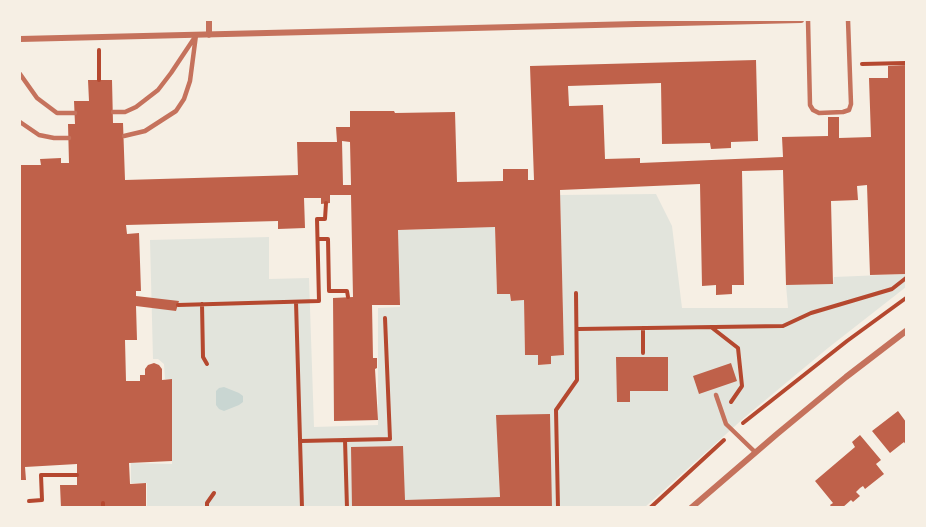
<!DOCTYPE html>
<style>
body{margin:0}
#map{position:relative;width:926px;height:527px;overflow:hidden;background:#f6efe4;font-family:"Open Sans",sans-serif}
canvas{display:block}
.frame{position:absolute;inset:0;border:21px solid #f6efe4;pointer-events:none}
</style>
<div id="map">
<canvas width="926" height="527"></canvas>
<div class="frame"></div>
</div>
<script>
const g = document.querySelector('canvas').getContext('2d');
g.lineJoin = 'round';
function fillPath(path, color) { g.fillStyle = color; g.fill(path, 'evenodd'); }
const toPath = rows => new Path2D(rows.map(r => 'M' + r).join(''));
function stroke(path, color, width, dash) { g.strokeStyle = color; g.lineWidth = width; g.lineCap = dash ? 'butt' : 'round'; g.setLineDash(dash || []); g.stroke(path); }
const green = toPath([
 [656,194,672,226,682,308,788,308,786,285,833,284,834,277,906,274,906,287,828,348,745,417,645,507,147,508,147,483,131,483,131,463,172,464,172,380,165,379,164,364,158,359,153,359,150,240,269,237,269,279,309,278,314,427,378,425,378,308,400,307,398,230,495,227,497,294,510,294,511,301,524,300,525,355,538,355,538,365,551,364,551,356,564,355,560,195]
]);
const water = toPath([
 [224,387,239,393,243,396,243,402,239,405,224,411,219,409,216,405,216,391,219,388]
]);
const building = toPath([
 [756,60,758,141,731,142,731,148,711,149,710,143,662,144,661,83,568,86,569,106,603,105,605,159,640,158,640,163,783,157,782,137,828,136,828,117,839,117,839,138,871,137,869,78,888,78,888,66,906,65,906,274,870,275,867,185,857,186,858,200,831,201,833,284,786,285,783,170,742,171,744,285,732,285,732,294,716,295,716,285,702,286,700,184,560,190,564,355,551,356,551,364,538,365,538,355,525,355,524,300,511,301,510,294,497,294,495,227,398,230,400,305,372,305,373,358,377,358,377,368,375,369,378,420,334,421,333,298,353,297,351,195,330,195,330,203,321,204,321,198,304,198,305,228,278,229,278,221,126,225,127,234,139,233,141,291,136,291,136,296,179,301,176,311,136,306,137,340,125,340,126,381,140,381,140,375,145,375,145,369,148,365,154,363,159,365,162,369,162,380,172,379,172,461,129,463,130,484,146,483,146,508,61,508,60,485,77,485,77,464,25,467,26,480,20,480,20,165,41,165,40,159,61,158,61,163,69,163,68,124,75,124,74,101,89,101,88,80,112,80,113,123,123,123,125,180,298,175,297,142,337,142,336,127,350,127,350,111,394,111,395,113,455,112,457,182,503,181,503,169,528,169,528,180,534,180,530,66],
 [342,141,350,142,351,185,343,185],
 [616,357,668,357,668,391,630,391,630,402,617,402],
 [731,363,737,381,699,394,693,376],
 [898,411,906,422,906,445,904,442,890,453,872,431],
 [550,414,552,508,352,508,351,447,403,446,405,500,500,497,496,415],
 [860,435,881,460,876,464,884,474,865,489,863,486,860,488,856,492,860,496,853,502,851,500,842,508,832,508,830,505,833,503,815,481,855,447,852,442]
]);
const path = toPath([
 [99,50,99,80],
 [862,64,906,63],
 [318,239,328,239,329,291,347,291,348,297],
 [296,302,302,508],
 [202,304,203,357,207,364],
 [178,305,319,301,317,219,325,219,326,203],
 [711,327,738,348,742,386,731,402],
 [643,328,643,353],
 [578,329,783,326,811,313,892,289,906,278],
 [743,423,847,341,906,298],
 [345,440,390,439,385,318],
 [301,441,345,440,347,508],
 [29,501,42,500,41,475,77,475],
 [103,503,103,508],
 [207,508,207,503,214,493],
 [558,508,556,410,577,380,576,293],
 [650,508,724,440]
]);
const service = toPath([
 [808,20,810,105,813,110,819,113,843,112,849,110,851,104,848,20],
 [20,74,37,98,57,113,75,113],
 [113,112,125,112,136,107,158,90,171,73,195,37],
 [20,122,39,135,54,138,69,138],
 [124,136,145,131,176,111,184,99,190,81,196,35],
 [716,395,726,424,755,452]
]);
const minor = toPath([
 [209,20,209,35],
 [20,39,801,20],
 [691,508,777,434,846,377,906,331]
]);
fillPath(green, '#e2e4dc');
fillPath(water, '#c9d6d2');
fillPath(building, '#bf614a');
stroke(path, '#b5482f', 4);
stroke(service, '#c5725c', 4.5);
stroke(minor, '#c5725c', 6);
</script>
